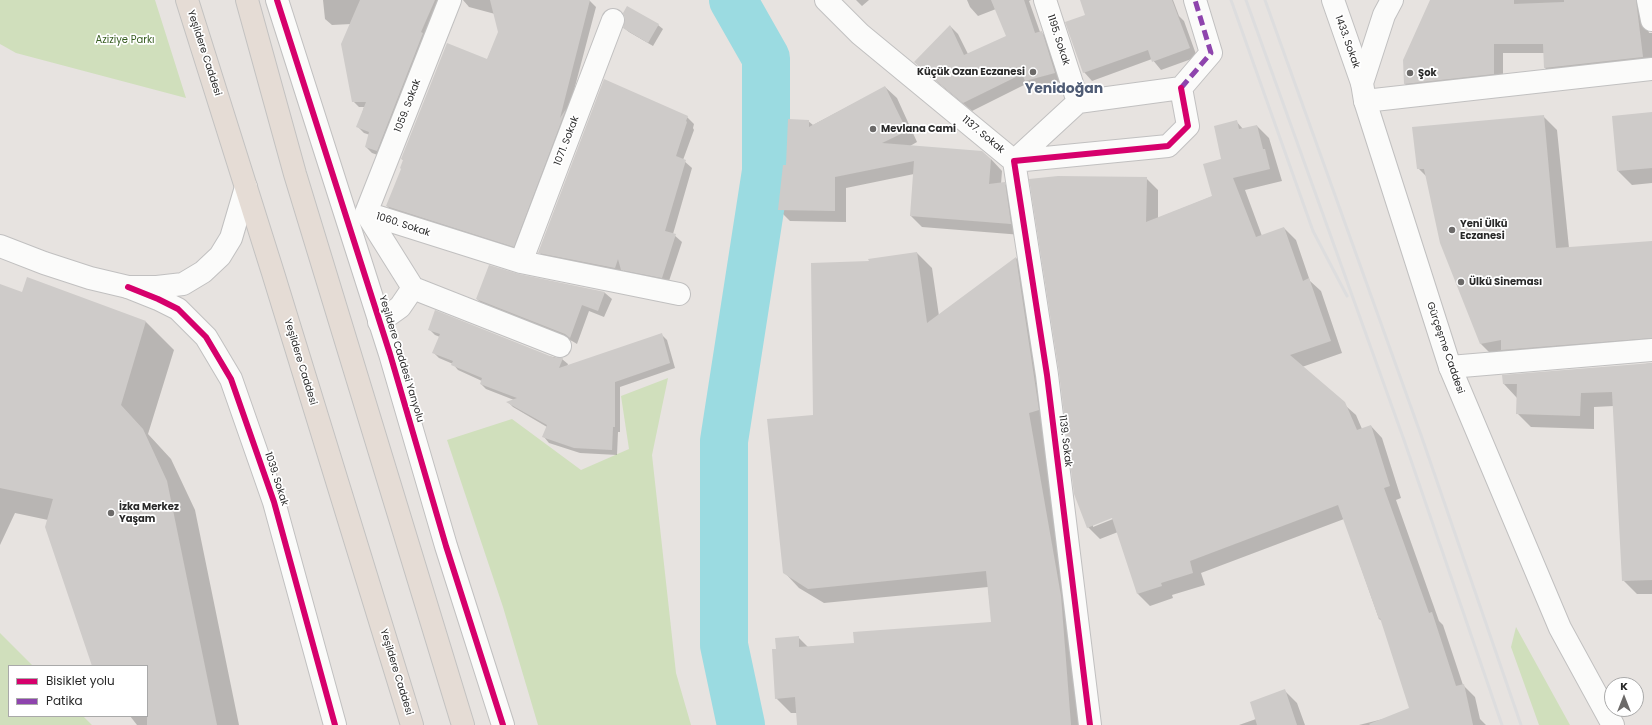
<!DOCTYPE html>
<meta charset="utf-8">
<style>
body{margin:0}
#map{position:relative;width:1652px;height:725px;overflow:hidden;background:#e7e3e0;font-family:Poppins,sans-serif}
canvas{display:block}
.legend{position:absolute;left:8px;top:665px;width:140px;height:52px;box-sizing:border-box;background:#fff;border:1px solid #a9a9a9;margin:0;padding:5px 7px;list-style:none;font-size:12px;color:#292929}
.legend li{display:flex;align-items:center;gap:8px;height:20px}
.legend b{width:20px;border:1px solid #a9a9a9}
.north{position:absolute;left:1604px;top:677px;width:40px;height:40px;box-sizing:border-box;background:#fff;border:1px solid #a9a9a9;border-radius:50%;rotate:0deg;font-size:11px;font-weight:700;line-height:16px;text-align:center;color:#292929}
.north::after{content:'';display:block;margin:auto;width:14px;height:18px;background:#6c6a69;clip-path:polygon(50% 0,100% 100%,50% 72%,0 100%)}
</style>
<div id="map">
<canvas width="1652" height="725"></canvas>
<ul class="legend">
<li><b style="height:5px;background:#d6006c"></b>Bisiklet yolu</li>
<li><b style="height:5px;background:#8e44ad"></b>Patika</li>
</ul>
<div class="north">K</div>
</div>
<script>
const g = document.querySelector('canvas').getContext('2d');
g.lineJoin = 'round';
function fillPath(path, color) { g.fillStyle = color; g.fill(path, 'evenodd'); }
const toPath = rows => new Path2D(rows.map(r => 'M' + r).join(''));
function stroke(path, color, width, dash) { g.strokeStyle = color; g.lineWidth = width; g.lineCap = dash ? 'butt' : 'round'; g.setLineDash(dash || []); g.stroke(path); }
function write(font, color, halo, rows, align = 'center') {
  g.font = font + ' Poppins,sans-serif'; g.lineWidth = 3.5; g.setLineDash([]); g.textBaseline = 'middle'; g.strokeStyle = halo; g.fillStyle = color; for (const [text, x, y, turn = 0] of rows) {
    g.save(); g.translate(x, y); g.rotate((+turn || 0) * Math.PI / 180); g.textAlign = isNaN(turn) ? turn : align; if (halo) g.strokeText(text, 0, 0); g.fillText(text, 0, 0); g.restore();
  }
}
const green = toPath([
 [0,0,155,0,186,98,16,53,0,44],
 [668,378,652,455,676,673,691,725,538,725,503,607,447,440,512,419,581,470,629,449,621,396],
 [1516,627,1570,725,1539,725,1511,647],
 [0,633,33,666,9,666,9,716,83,716,92,725,0,725]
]);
const shadow = toPath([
 [323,0,444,0,383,157,372,153,366,147,370,135,364,133,358,127,364,107,359,107,353,101,351,24,332,25,325,19],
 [586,0,590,1,596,7,568,113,520,252,393,212,387,206,402,169,404,161,402,159,487,60,499,32,495,14,469,7,463,0],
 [856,0,869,0,862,6],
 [967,0,1031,0,1029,1,1040,32,1041,32,1050,40,1063,81,1034,89,1028,83,972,111,923,70,915,62,950,26,958,34,968,54,1007,37,996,9,978,16,970,7],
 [1081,0,1173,0,1179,16,1184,21,1197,57,1161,70,1152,59,1092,81,1084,72,1087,15],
 [1433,0,1649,0,1644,12,1649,33,1652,33,1652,66,1554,77,1545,68,1545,53,1503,53,1503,83,1414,93,1405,84],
 [658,25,663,29,653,46,629,32,624,28],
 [885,87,897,98,917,142,910,146,991,159,1002,171,1001,184,1004,183,1016,195,1022,235,922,227,911,216,914,174,846,188,846,222,790,221,779,210,787,166,808,121,813,125],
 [1652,114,1652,183,1632,185,1618,171],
 [1543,116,1557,130,1569,248,1652,242,1652,352,1495,358,1481,344,1427,177,1418,168],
 [687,117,694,124,693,128,694,130,683,160,692,168,673,234,682,242,668,284,629,276,623,270,622,275,546,259,539,252],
 [1236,121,1243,129,1257,126,1269,138,1282,181,1245,190,1262,236,1284,228,1296,240,1310,281,1321,291,1342,353,1302,367,1356,415,1362,429,1371,426,1382,438,1401,498,1396,500,1439,621,1443,625,1463,685,1475,697,1480,719,1486,725,1359,725,1387,718,1411,708,1382,621,1379,619,1344,519,1201,573,1205,585,1172,595,1173,598,1150,606,1138,594,1118,532,1100,539,1088,527,1146,178,1158,190,1158,218,1213,196,1223,160],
 [1117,515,1118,517,1093,527,1093,524],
 [917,253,932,268,939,316,1016,258,1031,273,1085,725,798,725,797,713,791,713,776,698,777,650,798,637,808,647,855,644,992,623,988,587,824,603,799,588,784,572,814,416,870,262],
 [518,275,605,293,612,299,604,317,589,311,577,344,572,341,484,306,477,299],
 [0,285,22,293,146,322,174,350,148,434,171,459,195,510,239,725,137,725,130,716,147,716,147,666,93,666,48,520,15,513,0,545],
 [429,329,562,359,568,364,567,367,661,334,667,340,675,368,620,387,620,432,618,432,617,455,580,453,549,443,544,437,547,427,513,407,508,402,514,400,486,389,481,384,482,381,458,370,453,364,439,358,434,353,440,337,435,335],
 [1652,363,1652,594,1637,594,1623,580,1614,406,1594,407,1594,429,1531,427,1517,413,1517,398,1504,384],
 [1285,691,1297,703,1305,725,1239,725,1256,719]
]);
const river = toPath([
 [733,0,766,58,766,171,724,441,724,645,741,725]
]);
const building = toPath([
 [360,0,435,0,421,32,423,33,377,151,365,147,369,132,356,127,366,102,352,102,341,44],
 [490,0,590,0,560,118,566,109,514,247,386,206,401,169,400,168,403,160,401,159,447,43,487,59,498,32],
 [991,0,1024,0,1035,33,1042,31,1055,73,1025,81,1022,74,963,103,914,62,950,25,964,55,1006,36],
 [1080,0,1172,0,1190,48,1152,62,1148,50,1083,73,1065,22,1085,15],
 [1430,0,1514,0,1514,4,1564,2,1564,0,1636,0,1643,57,1544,68,1543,44,1494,44,1494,74,1404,84,1403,60],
 [627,6,659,24,648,43,623,28,625,18,623,13],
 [604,79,688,116,686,121,687,122,676,156,686,160,665,231,676,234,662,278,621,270,618,259,615,268,538,253],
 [885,86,907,131,882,143,982,151,991,159,989,184,1005,182,1011,224,910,216,914,161,835,177,835,211,778,210,783,165,786,165,788,119,809,120,809,127],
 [1652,112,1652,168,1617,171,1612,116],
 [1544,115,1556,248,1652,241,1652,338,1501,350,1501,340,1480,344,1440,243,1424,169,1417,169,1412,127],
 [1237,120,1239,129,1257,125,1263,149,1265,149,1270,169,1233,178,1256,237,1284,227,1303,281,1309,278,1331,341,1290,355,1345,402,1357,430,1371,425,1390,486,1384,488,1429,613,1432,612,1456,686,1464,684,1473,725,1370,725,1369,724,1409,708,1380,618,1379,619,1338,505,1190,561,1193,573,1161,583,1162,586,1137,594,1112,518,1087,528,1074,494,1059,373,1029,179,1058,176,1147,177,1146,222,1212,196,1203,164,1221,159,1214,126],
 [917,252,927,323,1016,257,1039,410,1029,413,1061,596,1071,725,797,725,795,697,775,699,772,649,776,649,775,638,799,636,799,647,854,643,853,632,991,622,986,571,808,589,783,573,767,419,813,415,811,263,869,261,868,259],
 [489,265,519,274,605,292,598,311,582,305,570,338,565,334,476,299],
 [27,277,146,321,121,405,143,429,167,481,217,725,147,725,147,666,92,666,45,527,53,499,0,488,0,284,22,292],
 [435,310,555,358,563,358,559,368,662,333,670,363,615,382,615,427,613,427,612,450,574,448,542,437,547,425,506,402,517,398,480,384,482,378,451,365,453,361,432,353,440,334,428,330],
 [1652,363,1652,580,1622,581,1612,392,1581,393,1580,416,1516,414,1517,384,1503,384,1502,375],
 [1285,689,1297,725,1257,725,1250,702]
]);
const minor = toPath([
 [826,0,860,34,1014,161,1078,102,1181,88],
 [1045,0,1078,102],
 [1333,0,1362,83],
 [1648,0,1652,20],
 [1181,88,1211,53,1195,0],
 [366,213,521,262,679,294],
 [366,213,413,288,560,346],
 [366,213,450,0],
 [521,262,613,20],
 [128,287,158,299,178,309,206,337,231,379,274,502,335,725],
 [379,322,400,307,413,288],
 [1450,367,1652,350],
 [1090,725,1047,375,1014,161,1168,146,1188,126,1181,88]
]);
const tertiary = toPath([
 [1365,101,1652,69]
]);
const secondary = toPath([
 [277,0,390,354,446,546,503,725],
 [1392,0,1384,15,1362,83,1365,101,1450,367,1560,628,1613,725],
 [0,246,44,263,90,278,128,287,157,287,183,284,203,272,220,256,231,238,246,187]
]);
const trunk = toPath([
 [187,0,273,273,412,725],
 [247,0,295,174,463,725]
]);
const rail = toPath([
 [1231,0,1313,231,1347,296],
 [1246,0,1404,440,1502,725],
 [1265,0,1421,435,1521,725]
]);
const quiet = toPath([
 [1181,88,1211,53,1195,0]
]);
const cycleway = toPath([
 [277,0,390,354,446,546,503,725],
 [128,287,158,299,178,309,206,337,231,379,274,502,335,725],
 [1090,725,1047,375,1014,161,1168,146,1188,126,1181,88]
]);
const markers = [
 [1033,72,4,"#6c6a69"],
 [1410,73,4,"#6c6a69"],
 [873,129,4,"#6c6a69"],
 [1452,230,4,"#6c6a69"],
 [1461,282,4,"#6c6a69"],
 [111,513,4,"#6c6a69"]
];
const parkNames = [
 ["Aziziye Parkı",125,40]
];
const streetNames = [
 ["1195. Sokak",1058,40,72],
 ["1433. Sokak",1347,42,70],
 ["Yeşildere Caddesi",204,53,72],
 ["1059. Sokak",408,106,-69],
 ["1137. Sokak",983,135,40],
 ["1071. Sokak",567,141,-69],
 ["1060. Sokak",403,225,18],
 ["Gürçeşme Caddesi",1445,348,71],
 ["Yeşildere Caddesi Yanyolu",401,359,73],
 ["Yeşildere Caddesi",300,362,73],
 ["1139. Sokak",1065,441,83],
 ["1039. Sokak",276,479,72],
 ["Yeşildere Caddesi",396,672,73]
];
const poiNames = [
 ["Küçük Ozan Eczanesi",1025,72,"right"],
 ["Şok",1418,73],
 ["Mevlana Cami",881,129],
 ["Yeni Ülkü",1460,224],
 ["Eczanesi",1460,236],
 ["Ülkü Sineması",1469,282],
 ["İzka Merkez",119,507],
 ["Yaşam",119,519]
];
const districtNames = [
 ["Yenidoğan",1064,89]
];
fillPath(green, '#d0dfbc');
fillPath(shadow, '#0003');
stroke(river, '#9bdbe1', 48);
fillPath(building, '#cecbc9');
stroke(minor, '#c1c0c0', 24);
stroke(tertiary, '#c1c0c0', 24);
stroke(secondary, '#c1c0c0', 24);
stroke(trunk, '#c3c2c1', 24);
stroke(minor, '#fbfbfa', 22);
stroke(tertiary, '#fbfbfa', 22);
stroke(secondary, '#fbfbfa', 22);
stroke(trunk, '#e5dcd5', 22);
stroke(rail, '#ddddde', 3);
stroke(quiet, '#8e44ad', 5, [10, 5]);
stroke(cycleway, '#d6006c', 6);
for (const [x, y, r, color] of markers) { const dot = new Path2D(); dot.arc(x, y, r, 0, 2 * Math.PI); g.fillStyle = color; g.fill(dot); stroke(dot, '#fff', 1.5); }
write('10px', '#385e22', '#fff', parkNames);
write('10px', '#292929', '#fff', streetNames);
write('bold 10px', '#292929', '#fff', poiNames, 'left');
write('bold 14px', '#4f5c75', '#fff', districtNames);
</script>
